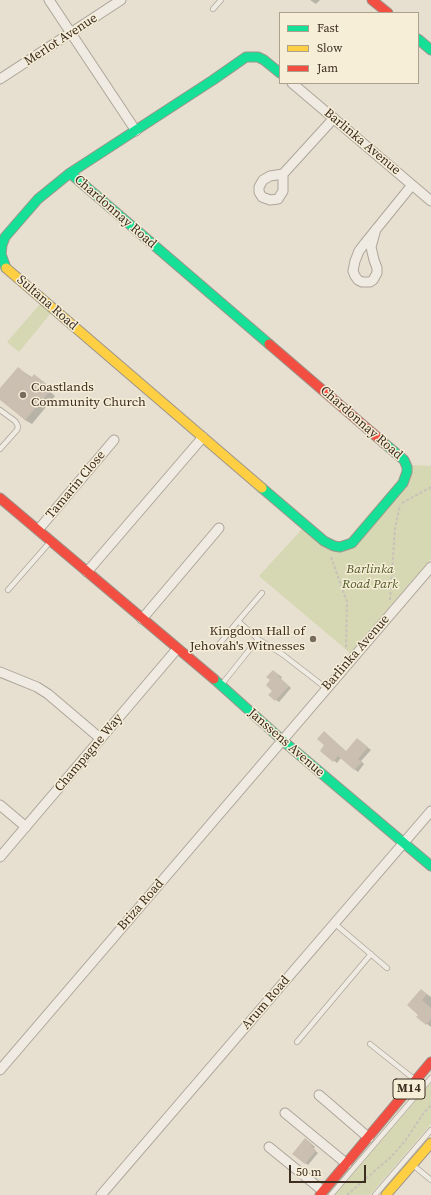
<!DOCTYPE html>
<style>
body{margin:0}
#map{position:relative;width:431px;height:1195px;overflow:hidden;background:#e7e0d1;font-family:"Source Serif 4",serif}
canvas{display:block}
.legend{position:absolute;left:279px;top:12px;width:140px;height:72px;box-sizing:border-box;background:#f7eed8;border:1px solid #ada18e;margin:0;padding:5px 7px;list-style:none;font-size:12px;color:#3d2e20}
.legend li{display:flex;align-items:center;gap:8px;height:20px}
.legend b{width:20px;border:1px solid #ada18e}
.scale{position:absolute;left:289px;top:1165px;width:77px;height:18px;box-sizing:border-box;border:2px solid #3d2e20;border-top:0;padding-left:5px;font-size:12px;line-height:14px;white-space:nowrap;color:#3d2e20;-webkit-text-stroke:3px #f7eed8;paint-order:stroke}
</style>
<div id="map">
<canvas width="431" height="1195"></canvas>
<ul class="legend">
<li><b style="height:5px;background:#16e098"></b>Fast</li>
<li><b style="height:5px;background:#ffcf43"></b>Slow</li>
<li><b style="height:5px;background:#f24e42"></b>Jam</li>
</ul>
<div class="scale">50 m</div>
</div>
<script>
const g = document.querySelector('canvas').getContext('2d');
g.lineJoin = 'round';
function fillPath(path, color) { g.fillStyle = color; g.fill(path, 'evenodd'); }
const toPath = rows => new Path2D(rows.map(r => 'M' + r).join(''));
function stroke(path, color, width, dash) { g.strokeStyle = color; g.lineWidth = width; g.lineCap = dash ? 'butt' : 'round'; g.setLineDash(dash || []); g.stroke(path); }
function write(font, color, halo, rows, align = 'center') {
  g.font = font + ' "Source Serif 4",serif'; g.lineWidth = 3; g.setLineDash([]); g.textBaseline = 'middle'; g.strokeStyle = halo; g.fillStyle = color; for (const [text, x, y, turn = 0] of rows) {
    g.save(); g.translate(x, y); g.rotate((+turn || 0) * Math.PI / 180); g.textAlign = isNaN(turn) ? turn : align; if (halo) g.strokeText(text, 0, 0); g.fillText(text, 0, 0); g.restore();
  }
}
const green = toPath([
 [40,304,51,313,19,352,7,342],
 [411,465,431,466,431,559,350,653,259,576,303,528,337,551],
 [431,1083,431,1124,370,1195,335,1195]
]);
const shadow = toPath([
 [310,0,320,0,316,4],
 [18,368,33,378,34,376,41,380,51,388,49,391,55,396,32,424,25,420,0,398,0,390],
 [273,671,282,677,281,679,291,688,279,702,270,695,273,691,271,680],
 [357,739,371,750,361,761,364,764,358,772,341,758,337,763,321,750,347,752],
 [421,990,431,997,431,1027,418,1017],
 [308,1141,315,1147,313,1149,318,1153,308,1165,305,1163]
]);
const building = toPath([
 [18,367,31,378,34,374,45,383,42,386,49,392,25,420,0,400,0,388],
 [273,670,279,675,278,676,289,686,275,701,268,695,272,691,266,685,270,680,266,677],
 [324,731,346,751,357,738,368,747,358,759,362,762,354,770,338,756,333,762,320,751,324,745,317,739],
 [421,989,427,994,422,1000,431,1008,431,1019,426,1025,416,1017,418,1015,407,1005],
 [305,1138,312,1144,311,1146,316,1150,305,1164,292,1154]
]);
const path = toPath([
 [402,503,431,487],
 [331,557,347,602,346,646,348,649],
 [390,600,395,528,400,505],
 [347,1195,392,1156,405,1141,423,1114,431,1105]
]);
const lane = toPath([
 [213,9,221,0],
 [0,410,15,421,17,424,18,427,17,430,0,449],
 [8,590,50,542],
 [258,639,282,654,326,688],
 [217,647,238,621],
 [222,684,258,639,238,621,262,593],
 [334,923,387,968],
 [297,1042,371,954],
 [370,1044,414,1079],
 [414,1166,431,1180],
 [331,1195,431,1078],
 [375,1195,431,1130]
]);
const street = toPath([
 [49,0,136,131],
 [0,79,121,0],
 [292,83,431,201],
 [283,174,283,191,278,199,270,200,262,197,259,192,259,187,263,180,270,176,283,174,334,118],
 [376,229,371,247,374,260,377,268,377,273,373,280,370,282,362,282,358,280,355,276,353,271,355,261,359,251,365,243,412,185],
 [38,530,114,440],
 [87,572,203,437],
 [142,619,219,528],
 [0,672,37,687,48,694,101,739],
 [0,805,26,827],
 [0,857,177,649],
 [0,1070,431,567],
 [319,1095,369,1138],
 [285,1113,347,1164],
 [269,1147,323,1191],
 [101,1195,431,811]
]);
const fast = toPath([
 [418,39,431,50],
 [70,173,269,344],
 [6,268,1,254,2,245,5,237,38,199,70,173,213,80,246,57,258,57,264,60,280,73],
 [262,488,324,541,334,546,340,547,352,543,403,483,407,472,407,467,404,460,384,443],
 [214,679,282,740,431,866]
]);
const slow = toPath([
 [6,268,262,488],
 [386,1195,431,1143]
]);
const jam = toPath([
 [372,0,388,13],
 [269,344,384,443],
 [0,498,214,679],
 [320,1195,431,1062]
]);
const markers = [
 [23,395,4,"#786c5e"],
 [313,639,4,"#786c5e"]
];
const shields = [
 [409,1089,32]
];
const shieldNames = [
 ["M14",409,1089]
];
const streetNames = [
 ["Merlot Avenue",61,40,-33],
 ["Barlinka Avenue",362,142,40],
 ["Chardonnay Road",115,212,41],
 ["Sultana Road",47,303,41],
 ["Chardonnay Road",361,423,41],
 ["Tamarin Close",76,485,-50],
 ["Barlinka Avenue",356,653,-49],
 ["Janssens Avenue",286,743,41],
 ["Champagne Way",89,753,-50],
 ["Briza Road",141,905,-49],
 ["Arum Road",266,1003,-49]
];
const poiNames = [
 ["Coastlands",31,388],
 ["Community Church",31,403],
 ["Kingdom Hall of",305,632,"right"],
 ["Jehovah's Witnesses",305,647,"right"]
];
const parkNames = [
 ["Barlinka",370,570],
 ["Road Park",370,585]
];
fillPath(green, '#d6d7b3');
fillPath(shadow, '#0003');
fillPath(building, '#cbbfb2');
stroke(lane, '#ada599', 6);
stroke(street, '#ada599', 11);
stroke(fast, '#9c958a', 11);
stroke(slow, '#9c958a', 11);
stroke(jam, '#9c958a', 11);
stroke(path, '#c8c2b9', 2, [3, 2]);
stroke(lane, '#efebe3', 4.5);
stroke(street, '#efebe3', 9);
stroke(fast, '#16e098', 9);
stroke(slow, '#ffcf43', 9);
stroke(jam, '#f24e42', 9);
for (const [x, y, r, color] of markers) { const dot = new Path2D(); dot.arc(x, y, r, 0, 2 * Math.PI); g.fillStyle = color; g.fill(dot); stroke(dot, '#f7eed8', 1.5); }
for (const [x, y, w] of shields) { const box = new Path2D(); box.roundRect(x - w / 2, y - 10, w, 20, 3); g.fillStyle = '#f7eed8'; g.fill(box); stroke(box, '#3d2e20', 1); }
write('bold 12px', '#3d2e20', null, shieldNames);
write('13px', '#3d2e20', '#f7eed8', streetNames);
write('13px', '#3d2e20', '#f7eed8', poiNames, 'left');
write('italic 13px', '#4d5a26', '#f7eed8', parkNames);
</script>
